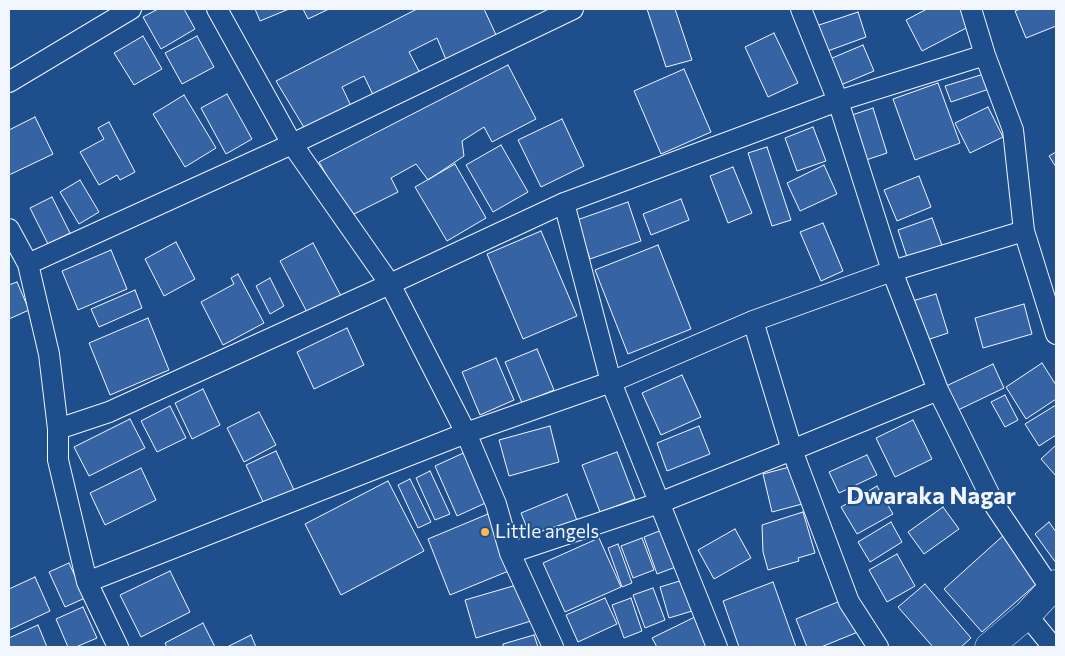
<!DOCTYPE html>
<style>
body{margin:0}
#map{position:relative;width:1065px;height:656px;overflow:hidden;background:#1f4e8c;font-family:Commissioner,sans-serif}
canvas{display:block}
.frame{position:absolute;inset:0;border:10px solid #f2f6ff;pointer-events:none}
</style>
<div id="map">
<canvas width="1065" height="656"></canvas>
<div class="frame"></div>
</div>
<script>
const g = document.querySelector('canvas').getContext('2d');
g.lineJoin = 'round';
function fillPath(path, color) { g.fillStyle = color; g.fill(path, 'evenodd'); }
const toPath = rows => new Path2D(rows.map(r => 'M' + r).join(''));
function stroke(path, color, width, dash) { g.strokeStyle = color; g.lineWidth = width; g.lineCap = dash ? 'butt' : 'round'; g.setLineDash(dash || []); g.stroke(path); }
function write(font, color, halo, rows, align = 'center') {
  g.font = font + ' Commissioner,sans-serif'; g.lineWidth = 4; g.setLineDash([]); g.textBaseline = 'middle'; g.strokeStyle = halo; g.fillStyle = color; for (const [text, x, y, turn = 0] of rows) {
    g.save(); g.translate(x, y); g.rotate((+turn || 0) * Math.PI / 180); g.textAlign = isNaN(turn) ? turn : align; if (halo) g.strokeText(text, 0, 0); g.fillText(text, 0, 0); g.restore();
  }
}
const building = toPath([
 [158,9,184,9,195,29,161,49,143,17,158,9],
 [255,9,289,9,260,21,255,9],
 [303,9,329,9,308,19,303,9],
 [417,9,484,9,497,37,447,62,437,38,409,52,420,73,374,97,364,76,342,87,352,108,308,134,276,81,417,9],
 [647,9,675,9,692,60,666,67,647,9],
 [927,9,963,9,972,25,922,51,906,20,927,9],
 [1020,9,1056,9,1056,26,1026,38,1015,11,1020,9],
 [858,12,866,37,825,52,813,27,858,12],
 [774,33,798,83,768,97,745,47,774,33],
 [143,36,162,69,134,85,114,53,143,36],
 [197,36,214,67,182,84,165,53,197,36],
 [863,45,874,71,836,87,825,61,863,45],
 [508,65,536,119,492,142,484,127,462,141,464,156,428,180,416,164,391,178,398,192,350,216,319,162,508,65],
 [684,69,711,132,661,154,634,91,684,69],
 [984,74,989,89,951,102,945,86,984,74],
 [938,83,960,143,915,160,893,99,938,83],
 [227,94,252,139,226,154,201,108,227,94],
 [184,95,216,148,185,167,153,114,184,95],
 [988,107,1003,137,970,153,955,123,988,107],
 [873,108,887,153,860,162,846,117,873,108],
 [35,117,53,154,9,175,9,130,35,117],
 [562,119,584,166,541,187,518,140,562,119],
 [109,122,135,172,120,180,117,175,99,185,80,152,104,139,98,128,109,122],
 [813,127,826,161,797,171,785,138,813,127],
 [501,145,528,192,493,212,466,165,501,145],
 [767,147,791,220,772,226,748,153,767,147],
 [1056,152,1056,167,1049,156,1056,152],
 [455,164,486,218,447,241,415,187,455,164],
 [824,165,837,194,800,211,787,183,824,165],
 [733,167,752,213,728,223,710,176,733,167],
 [919,176,931,207,897,221,884,190,919,176],
 [80,180,99,212,79,224,60,192,80,180],
 [52,197,70,233,48,244,30,208,52,197],
 [681,199,689,220,651,235,643,214,681,199],
 [628,202,641,241,590,259,577,220,628,202],
 [932,218,944,251,909,263,898,230,932,218],
 [823,223,843,271,821,281,800,232,823,223],
 [541,231,577,316,523,339,487,254,541,231],
 [176,242,195,279,164,296,145,259,176,242],
 [313,243,341,296,308,314,280,261,313,243],
 [658,245,691,329,628,354,595,270,658,245],
 [111,250,127,289,78,310,62,271,111,250],
 [238,274,264,323,223,345,201,302,234,284,231,278,238,274],
 [270,278,284,306,270,314,256,286,270,278],
 [17,282,29,310,9,319,9,285,17,282],
 [135,290,142,308,99,327,91,309,135,290],
 [936,294,948,333,921,342,909,302,936,294],
 [1024,304,1032,334,983,348,975,318,1024,304],
 [148,318,169,370,110,395,89,343,148,318],
 [347,328,364,365,314,389,297,352,347,328],
 [537,349,554,390,522,403,505,362,537,349],
 [496,358,514,400,480,415,462,372,496,358],
 [1042,363,1056,385,1056,399,1026,419,1006,387,1042,363],
 [993,364,1004,388,956,411,944,387,993,364],
 [682,375,701,417,661,435,642,393,682,375],
 [203,389,220,425,192,439,175,403,203,389],
 [1005,395,1018,420,1005,427,991,402,1005,395],
 [1056,405,1056,435,1039,446,1025,424,1056,405],
 [170,406,186,438,157,452,141,421,170,406],
 [259,412,276,445,244,462,227,428,259,412],
 [130,419,145,448,89,476,74,447,130,419],
 [913,420,932,459,895,477,876,438,913,420],
 [550,426,559,462,509,476,499,440,550,426],
 [699,426,710,454,667,471,657,443,699,426],
 [1056,445,1056,476,1041,459,1056,445],
 [470,450,492,500,457,516,435,466,470,450],
 [276,451,294,490,264,504,246,465,276,451],
 [617,452,635,499,600,512,582,465,617,452],
 [867,455,877,475,839,493,829,472,867,455],
 [797,465,806,503,772,512,763,474,797,465],
 [141,468,156,500,105,525,90,493,141,468],
 [430,471,450,514,435,520,416,478,430,471],
 [410,479,431,522,418,528,398,485,410,479],
 [388,481,424,551,341,595,305,524,388,481],
 [877,486,893,514,857,534,841,507,877,486],
 [567,494,578,523,532,541,521,513,567,494],
 [943,507,959,529,924,554,908,532,943,507],
 [803,512,815,553,798,558,799,561,768,570,763,552,762,525,803,512],
 [488,514,511,570,450,595,428,539,488,514],
 [891,522,902,542,870,562,858,542,891,522],
 [1049,522,1056,532,1056,563,1035,534,1049,522],
 [667,528,681,565,657,574,644,537,667,528],
 [735,529,751,558,714,579,698,550,735,529],
 [1005,534,1043,578,982,632,944,589,1005,534],
 [599,538,621,587,565,612,543,563,599,538],
 [642,538,654,570,633,578,621,546,642,538],
 [618,544,632,583,622,587,608,548,618,544],
 [897,554,915,586,887,602,869,570,897,554],
 [69,563,85,598,65,607,49,572,69,563],
 [170,571,190,612,141,637,120,595,170,571],
 [35,577,50,611,9,630,9,589,35,577],
 [683,580,692,611,669,618,660,587,683,580],
 [773,582,796,647,739,647,723,601,773,582],
 [520,584,531,621,476,638,465,600,520,584],
 [925,584,971,638,961,647,933,647,898,607,925,584],
 [653,588,665,620,645,628,633,595,653,588],
 [605,598,617,624,578,642,566,615,605,598],
 [631,598,642,631,624,638,612,605,631,598],
 [845,599,858,632,821,647,807,647,796,619,845,599],
 [83,607,97,638,76,647,68,647,56,619,83,607],
 [703,613,719,647,657,647,652,638,703,613],
 [203,623,215,647,167,647,165,643,203,623],
 [38,625,47,647,9,647,9,638,38,625],
 [251,635,256,647,227,647,251,635],
 [534,635,538,647,503,647,503,644,534,635]
]);
const street = toPath([
 [217,9,292,144,390,284,466,433,496,504,510,553,553,647],
 [801,9,838,101,892,271,938,390,995,506,1051,589],
 [971,9,985,55,1013,130,1024,231,1056,334],
 [9,82,131,9],
 [564,203,611,382,717,647],
 [9,229,28,264,49,354,58,429,58,460,87,582,118,647],
 [28,264,292,144,573,9],
 [753,321,792,450,849,602,878,647],
 [58,429,109,412,390,284,564,203,838,101,985,55],
 [510,553,659,503,792,450,938,390],
 [87,582,466,433,611,382,753,321,892,271,1024,231],
 [1027,615,1053,647]
]);
const secondary = toPath([
 [989,647,1027,615,1056,584]
]);
const markers = [
 [485,532,5,"#ffb74d"]
];
const poiNames = [
 ["Little angels",495,532]
];
const districtNames = [
 ["Dwaraka Nagar",931,496]
];
fillPath(building, '#3563a3');
stroke(building, '#f2f6ff', 1);
stroke(street, '#f2f6ff', 22);
stroke(secondary, '#f2f6ff', 29);
stroke(street, '#1f4e8c', 20);
stroke(secondary, '#1f4e8c', 28);
for (const [x, y, r, color] of markers) { const dot = new Path2D(); dot.arc(x, y, r, 0, 2 * Math.PI); g.fillStyle = color; g.fill(dot); stroke(dot, '#1f4e8c', 2); }
write('19px', '#f2f6ff', '#1f4e8c', poiNames, 'left');
write('bold 24px', '#f2f6ff', '#1f4e8c', districtNames);
</script>
